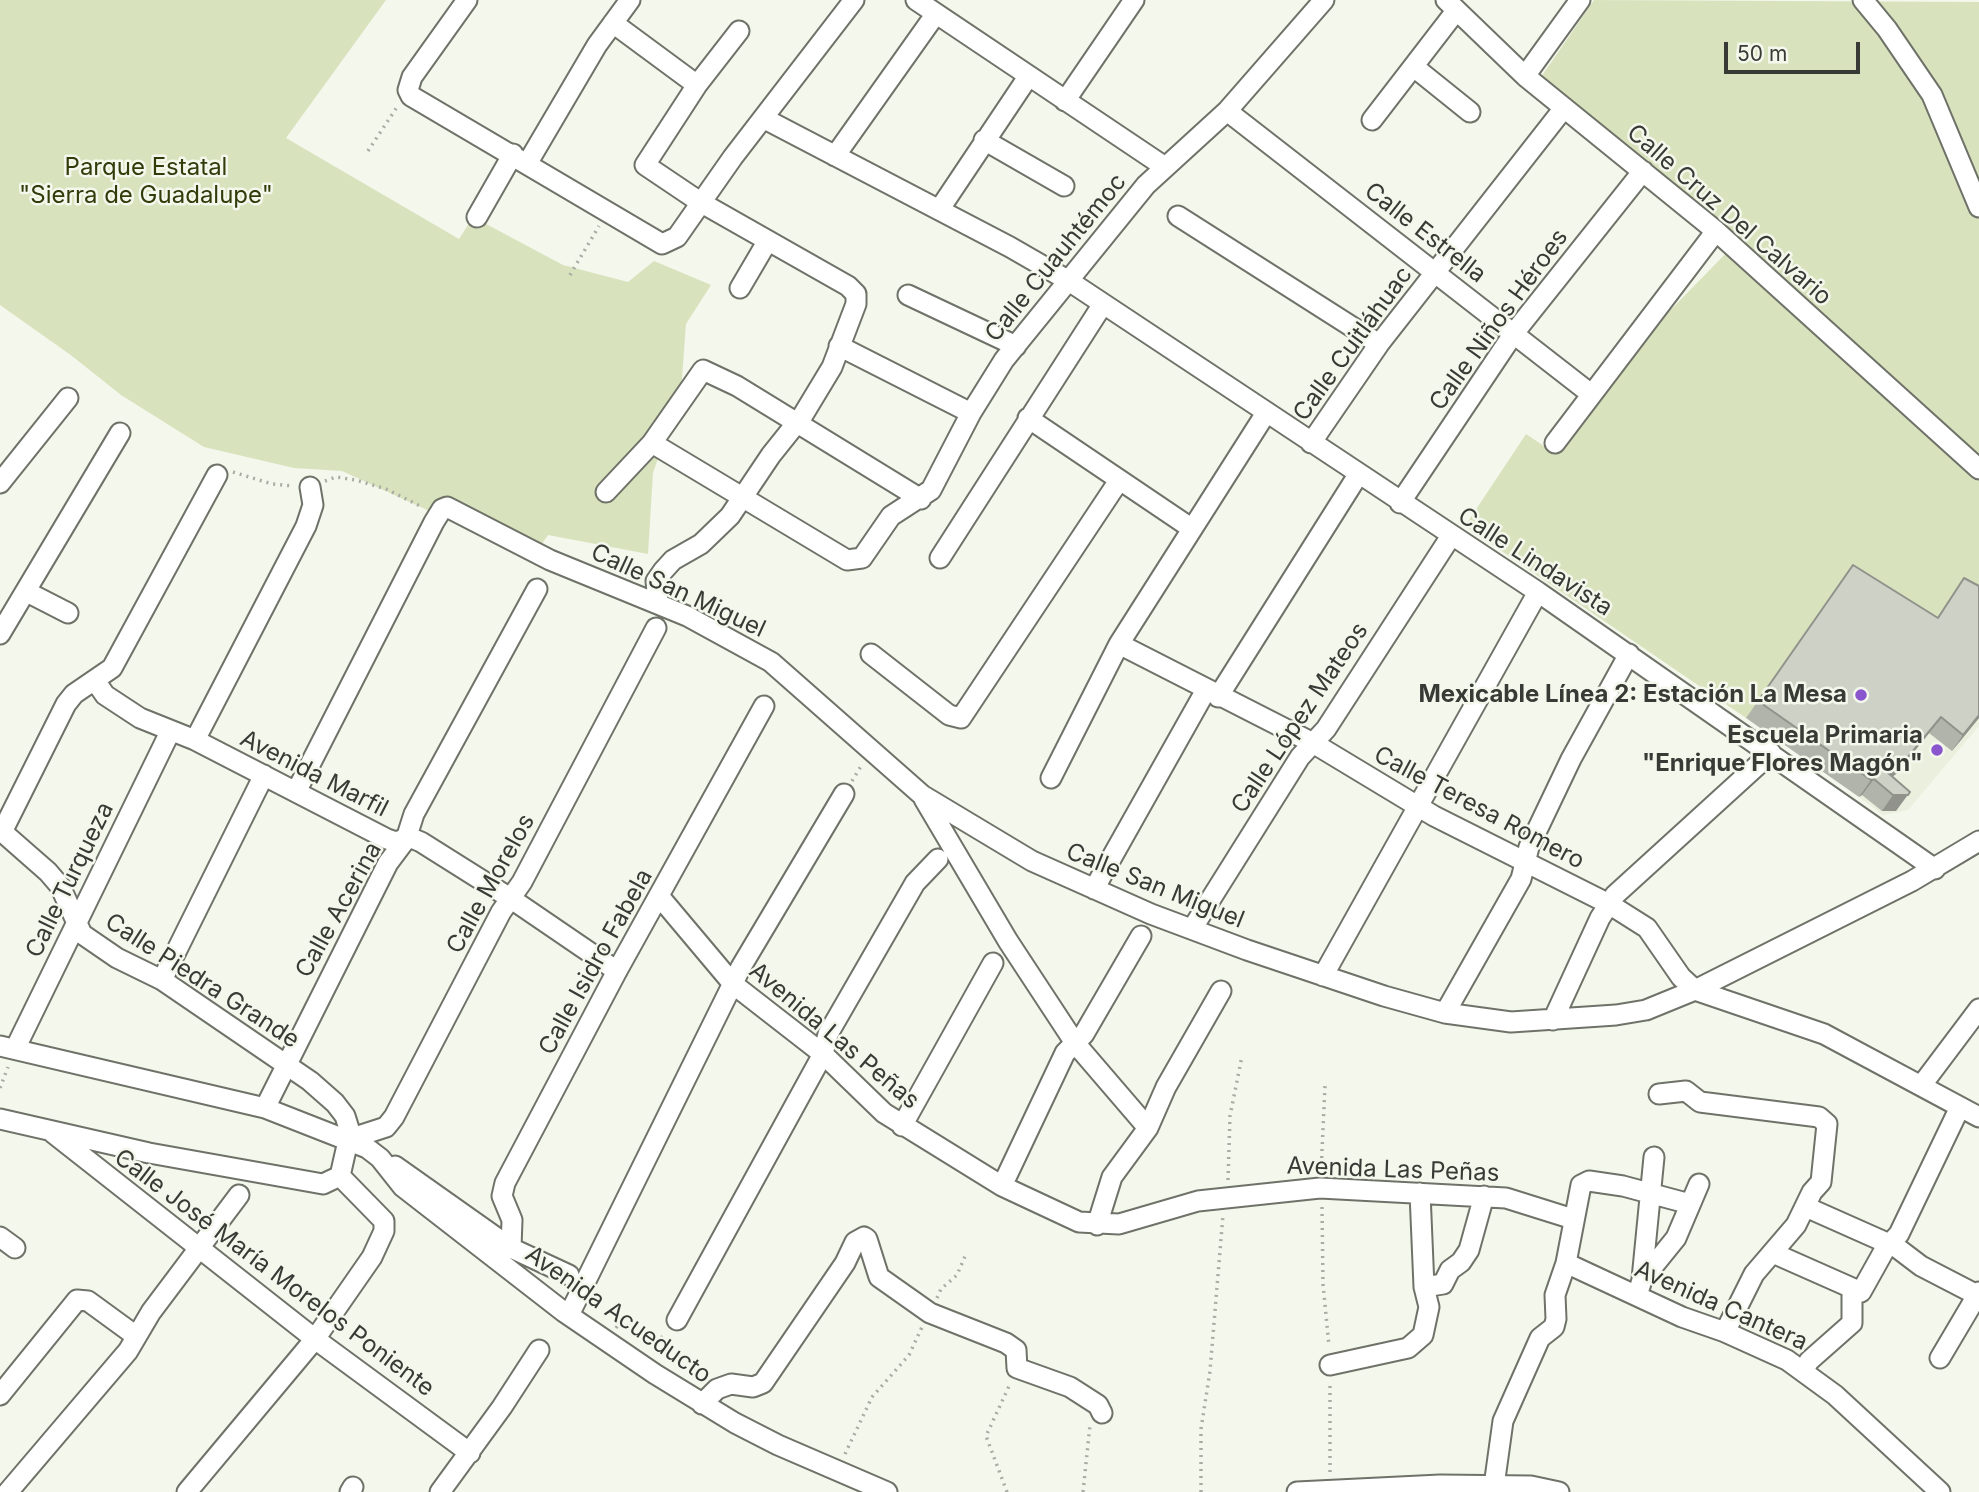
<!DOCTYPE html>
<meta charset="utf-8">
<style>
body{margin:0}
#map{position:relative;width:1979px;height:1492px;overflow:hidden;background:#f4f7ec;font-family:Inter,sans-serif}
canvas{display:block}
.scale{position:absolute;left:1724px;top:42px;width:136px;height:32px;box-sizing:border-box;border:4px solid #383a35;border-top:0;padding-left:9px;font-size:21px;line-height:24px;white-space:nowrap;color:#383a35;-webkit-text-stroke:5px #f4f7ec;paint-order:stroke}
</style>
<div id="map">
<canvas width="1979" height="1492"></canvas>
<div class="scale">50 m</div>
</div>
<script>
const g = document.querySelector('canvas').getContext('2d');
g.lineJoin = 'round';
function fillPath(path, color) { g.fillStyle = color; g.fill(path, 'evenodd'); }
const toPath = rows => new Path2D(rows.map(r => 'M' + r).join(''));
function stroke(path, color, width, dash) { g.strokeStyle = color; g.lineWidth = width; g.lineCap = dash ? 'butt' : 'round'; g.setLineDash(dash || []); g.stroke(path); }
function write(font, color, halo, rows, align = 'center') {
  g.font = font + ' Inter,sans-serif'; g.lineWidth = 5; g.setLineDash([]); g.textBaseline = 'middle'; g.strokeStyle = halo; g.fillStyle = color; for (const [text, x, y, turn = 0] of rows) {
    g.save(); g.translate(x, y); g.rotate((+turn || 0) * Math.PI / 180); g.textAlign = isNaN(turn) ? turn : align; if (halo) g.strokeText(text, 0, 0); g.fillText(text, 0, 0); g.restore();
  }
}
const built = toPath([
 [1979,672,1979,726,1908,810,1883,815,1859,797,1896,774]
]);
const green = toPath([
 [0,0,386,0,286,138,459,239,473,217,563,265,628,282,654,261,711,285,686,324,681,392,653,473,648,554,548,535,542,544,507,527,436,514,342,471,294,468,204,447,121,395,72,356,0,305],
 [1594,0,1979,2,1979,610,1746,718,1465,526,1526,434,1550,450,1652,329,1736,243,1539,80]
]);
const path = toPath([
 [368,151,397,107],
 [570,275,599,226],
 [233,472,272,484,293,486],
 [325,481,336,477,356,480,386,489,422,507],
 [852,781,861,766],
 [0,1088,8,1067],
 [1321,1172,1325,1086],
 [1228,1180,1230,1116,1242,1056],
 [1322,1207,1323,1284,1329,1346],
 [937,1298,941,1289,957,1275,966,1254],
 [616,1328,619,1324,630,1324,668,1340,672,1337],
 [845,1454,872,1397,909,1355,922,1327],
 [1330,1472,1330,1382],
 [1007,1492,986,1436,1010,1384],
 [1083,1492,1090,1425],
 [1201,1492,1201,1429,1210,1371,1223,1215]
]);
const minor = toPath([
 [467,0,412,77,408,90,411,96,662,244,677,237,733,157,854,0],
 [916,0,1165,167],
 [1446,0,1525,76,1716,231,1979,469],
 [1863,0,1887,29,1932,95,1979,207],
 [613,23,697,85],
 [1414,67,1470,112],
 [1525,76,1580,0],
 [1065,101,1134,0],
 [1227,111,1591,394],
 [763,118,1010,247,1069,281,1538,592,1935,869],
 [1372,120,1456,11],
 [984,140,1064,186],
 [835,156,935,15],
 [527,164,597,45,630,0],
 [939,210,1028,77],
 [1178,216,1379,344],
 [477,217,513,154],
 [740,288,767,242],
 [908,295,1016,346],
 [839,346,971,413],
 [1028,418,1191,528],
 [652,443,847,560,862,558,891,516,931,490,971,413,1004,360,1146,185,1227,111,1324,0],
 [1311,443,1379,344,1564,108],
 [1555,443,1716,231],
 [0,483,68,398],
 [606,492,652,443,703,370,737,386,921,499],
 [1400,503,1514,333,1643,171],
 [940,558,1103,304],
 [27,592,68,613],
 [658,603,656,581,663,571,673,560,701,544,730,516,771,455,803,415,832,367,856,304,856,294,848,286,700,202,645,165,697,85,739,31],
 [0,634,120,433],
 [1119,644,1313,743,1434,816,1609,904,1647,928,1681,977,1695,990,1824,1034,1979,1117],
 [871,654,949,715,961,718,1118,482],
 [96,682,105,695,140,718,195,740,387,839,396,842,409,837,421,842,510,898,617,971],
 [1218,697,1358,475],
 [195,740,306,526,313,505,310,487],
 [1051,778,1119,644,1266,413],
 [296,792,434,522,442,509,447,507,550,560,687,616,771,662,922,795,1032,861,1151,914,1247,950,1384,996,1445,1013,1511,1022,1616,1015,1646,1010,1695,990,1912,881,1979,841],
 [924,799,1008,941,1075,1043,1148,1128],
 [0,830,48,872,60,886,82,934,117,958,162,980,310,1081,335,1103,345,1116,350,1132,340,1176,323,1184,149,1153,0,1119],
 [2,832,66,704,74,694,112,668,217,475],
 [1094,889,1206,690],
 [659,896,733,984,823,1054,884,1113,1002,1186,1079,1222,1119,1224,1198,1201,1320,1188,1506,1198,1573,1219],
 [1192,929,1300,757,1326,729,1451,536],
 [1323,976,1538,592],
 [162,980,264,775],
 [1445,1013,1521,879,1529,847,1571,759,1629,654],
 [1553,1020,1600,918,1615,895,1771,753],
 [0,1046,265,1108,367,1148,380,1158,403,1187,564,1312,655,1374,735,1423,778,1445,887,1492],
 [15,1049,170,732],
 [1921,1086,1979,1009],
 [1659,1094,1686,1091,1700,1102,1819,1117,1827,1124,1821,1182,1812,1192,1796,1225,1754,1274,1725,1332],
 [265,1108,388,863,406,839,414,814,537,589],
 [902,1126,993,963],
 [53,1133,315,1339,470,1453],
 [349,1139,386,1127,394,1117,501,912,522,882,656,628],
 [395,1166,511,1248,569,1275],
 [1002,1186,1065,1053,1084,1034,1141,936],
 [1806,1207,1896,1247,1921,1266,1979,1296],
 [1097,1225,1112,1177,1148,1128,1166,1087,1221,991],
 [0,1237,15,1248],
 [511,1248,512,1220,502,1196,505,1183,617,971,764,706],
 [1773,1253,1861,1292,1885,1249,1899,1234,1960,1107],
 [1566,1263,1682,1317,1725,1332,1787,1360,1835,1395,1940,1492],
 [1642,1279,1654,1157],
 [1424,1287,1443,1284,1450,1270,1461,1262,1469,1250,1484,1196],
 [1637,1296,1642,1280,1676,1238,1699,1184],
 [569,1315,741,967,844,794],
 [677,1320,823,1054,828,1034,915,883,938,859],
 [1940,1358,1979,1292],
 [1330,1365,1408,1348,1423,1335,1429,1307,1424,1287,1420,1193],
 [1804,1370,1809,1361,1852,1323,1852,1290],
 [0,1395,77,1300,88,1301,136,1336],
 [702,1404,717,1389,731,1384,753,1387,763,1383,845,1263,855,1242,864,1237,867,1239,879,1277,930,1313,1006,1343,1016,1350,1017,1368,1070,1387,1098,1405,1102,1413],
 [1494,1486,1503,1421,1540,1338,1554,1327,1556,1319,1555,1295,1566,1263,1581,1185,1589,1181,1623,1186,1690,1204],
 [8,1492,128,1351,151,1312,239,1195],
 [187,1492,315,1339,372,1257,384,1231,384,1221,340,1176],
 [350,1492,353,1487],
 [440,1492,502,1407,539,1350],
 [1297,1492,1440,1485,1531,1486,1559,1492]
]);
const wall = toPath([
 [1853,565,1937,618,1964,578,1979,718,1952,751,1929,733,1896,774,1892,777,1896,811,1882,811,1862,795,1859,797,1746,718]
]);
const shadedWall = toPath([
 [1979,715,1979,718,1952,751,1963,735],
 [1941,717,1929,733,1896,774,1881,785,1887,772],
 [1874,779,1862,795,1859,797,1871,780],
 [1910,792,1896,811,1882,811,1893,795]
]);
const building = toPath([
 [1853,565,1938,618,1964,578,1979,586,1979,715,1963,735,1941,717,1908,757,1887,772,1910,792,1908,795,1893,795,1874,779,1871,780,1758,701,1853,565]
]);
const markers = [
 [1861,695,7,"#8a56ce"],
 [1937,750,7,"#8a56ce"]
];
const parkNames = [
 ["Parque Estatal",146,168],
 ["\"Sierra de Guadalupe\"",146,196]
];
const streetNames = [
 ["Calle Cruz Del Calvario",1729,215,41],
 ["Calle Estrella",1425,233,38],
 ["Calle Cuauhtémoc",1056,258,-51],
 ["Calle Niños Héroes",1499,320,-54],
 ["Calle Cuitláhuac",1353,344,-54],
 ["Calle Lindavista",1535,562,33],
 ["Calle San Miguel",678,591,25],
 ["Calle López Mateos",1300,718,-56],
 ["Avenida Marfil",314,774,27],
 ["Calle Teresa Romero",1479,808,28],
 ["Calle Turqueza",70,880,-64],
 ["Calle Morelos",491,884,-61],
 ["Calle San Miguel",1155,886,22],
 ["Calle Acerina",339,910,-61],
 ["Calle Isidro Fabela",596,962,-61],
 ["Calle Piedra Grande",202,981,33],
 ["Avenida Las Peñas",834,1036,40],
 ["Avenida Las Peñas",1393,1170,2],
 ["Calle José María Morelos Poniente",274,1273,37],
 ["Avenida Cantera",1721,1306,24],
 ["Avenida Acueducto",618,1315,35]
];
const poiNames = [
 ["Mexicable Línea 2: Estación La Mesa",1847,695],
 ["Escuela Primaria",1923,736],
 ["\"Enrique Flores Magón\"",1923,764]
];
fillPath(built, '#eaf0dd');
fillPath(green, '#d8e3be');
stroke(minor, '#6f7268', 23);
stroke(path, '#a9aca3', 3.5, [2, 5]);
stroke(minor, '#fff', 19);
fillPath(wall, '#b1b4aa');
fillPath(shadedWall, '#90928b');
fillPath(building, '#ced1c6');
stroke(building, '#90928b', 2);
for (const [x, y, r, color] of markers) { const dot = new Path2D(); dot.arc(x, y, r, 0, 2 * Math.PI); g.fillStyle = color; g.fill(dot); stroke(dot, '#f4f7ec', 2.5); }
write('24px', '#323c0b', '#f4f7ec', parkNames);
write('24px', '#383a35', '#f4f7ec', streetNames);
write('bold 24px', '#383a35', '#f4f7ec', poiNames, 'right');
</script>
